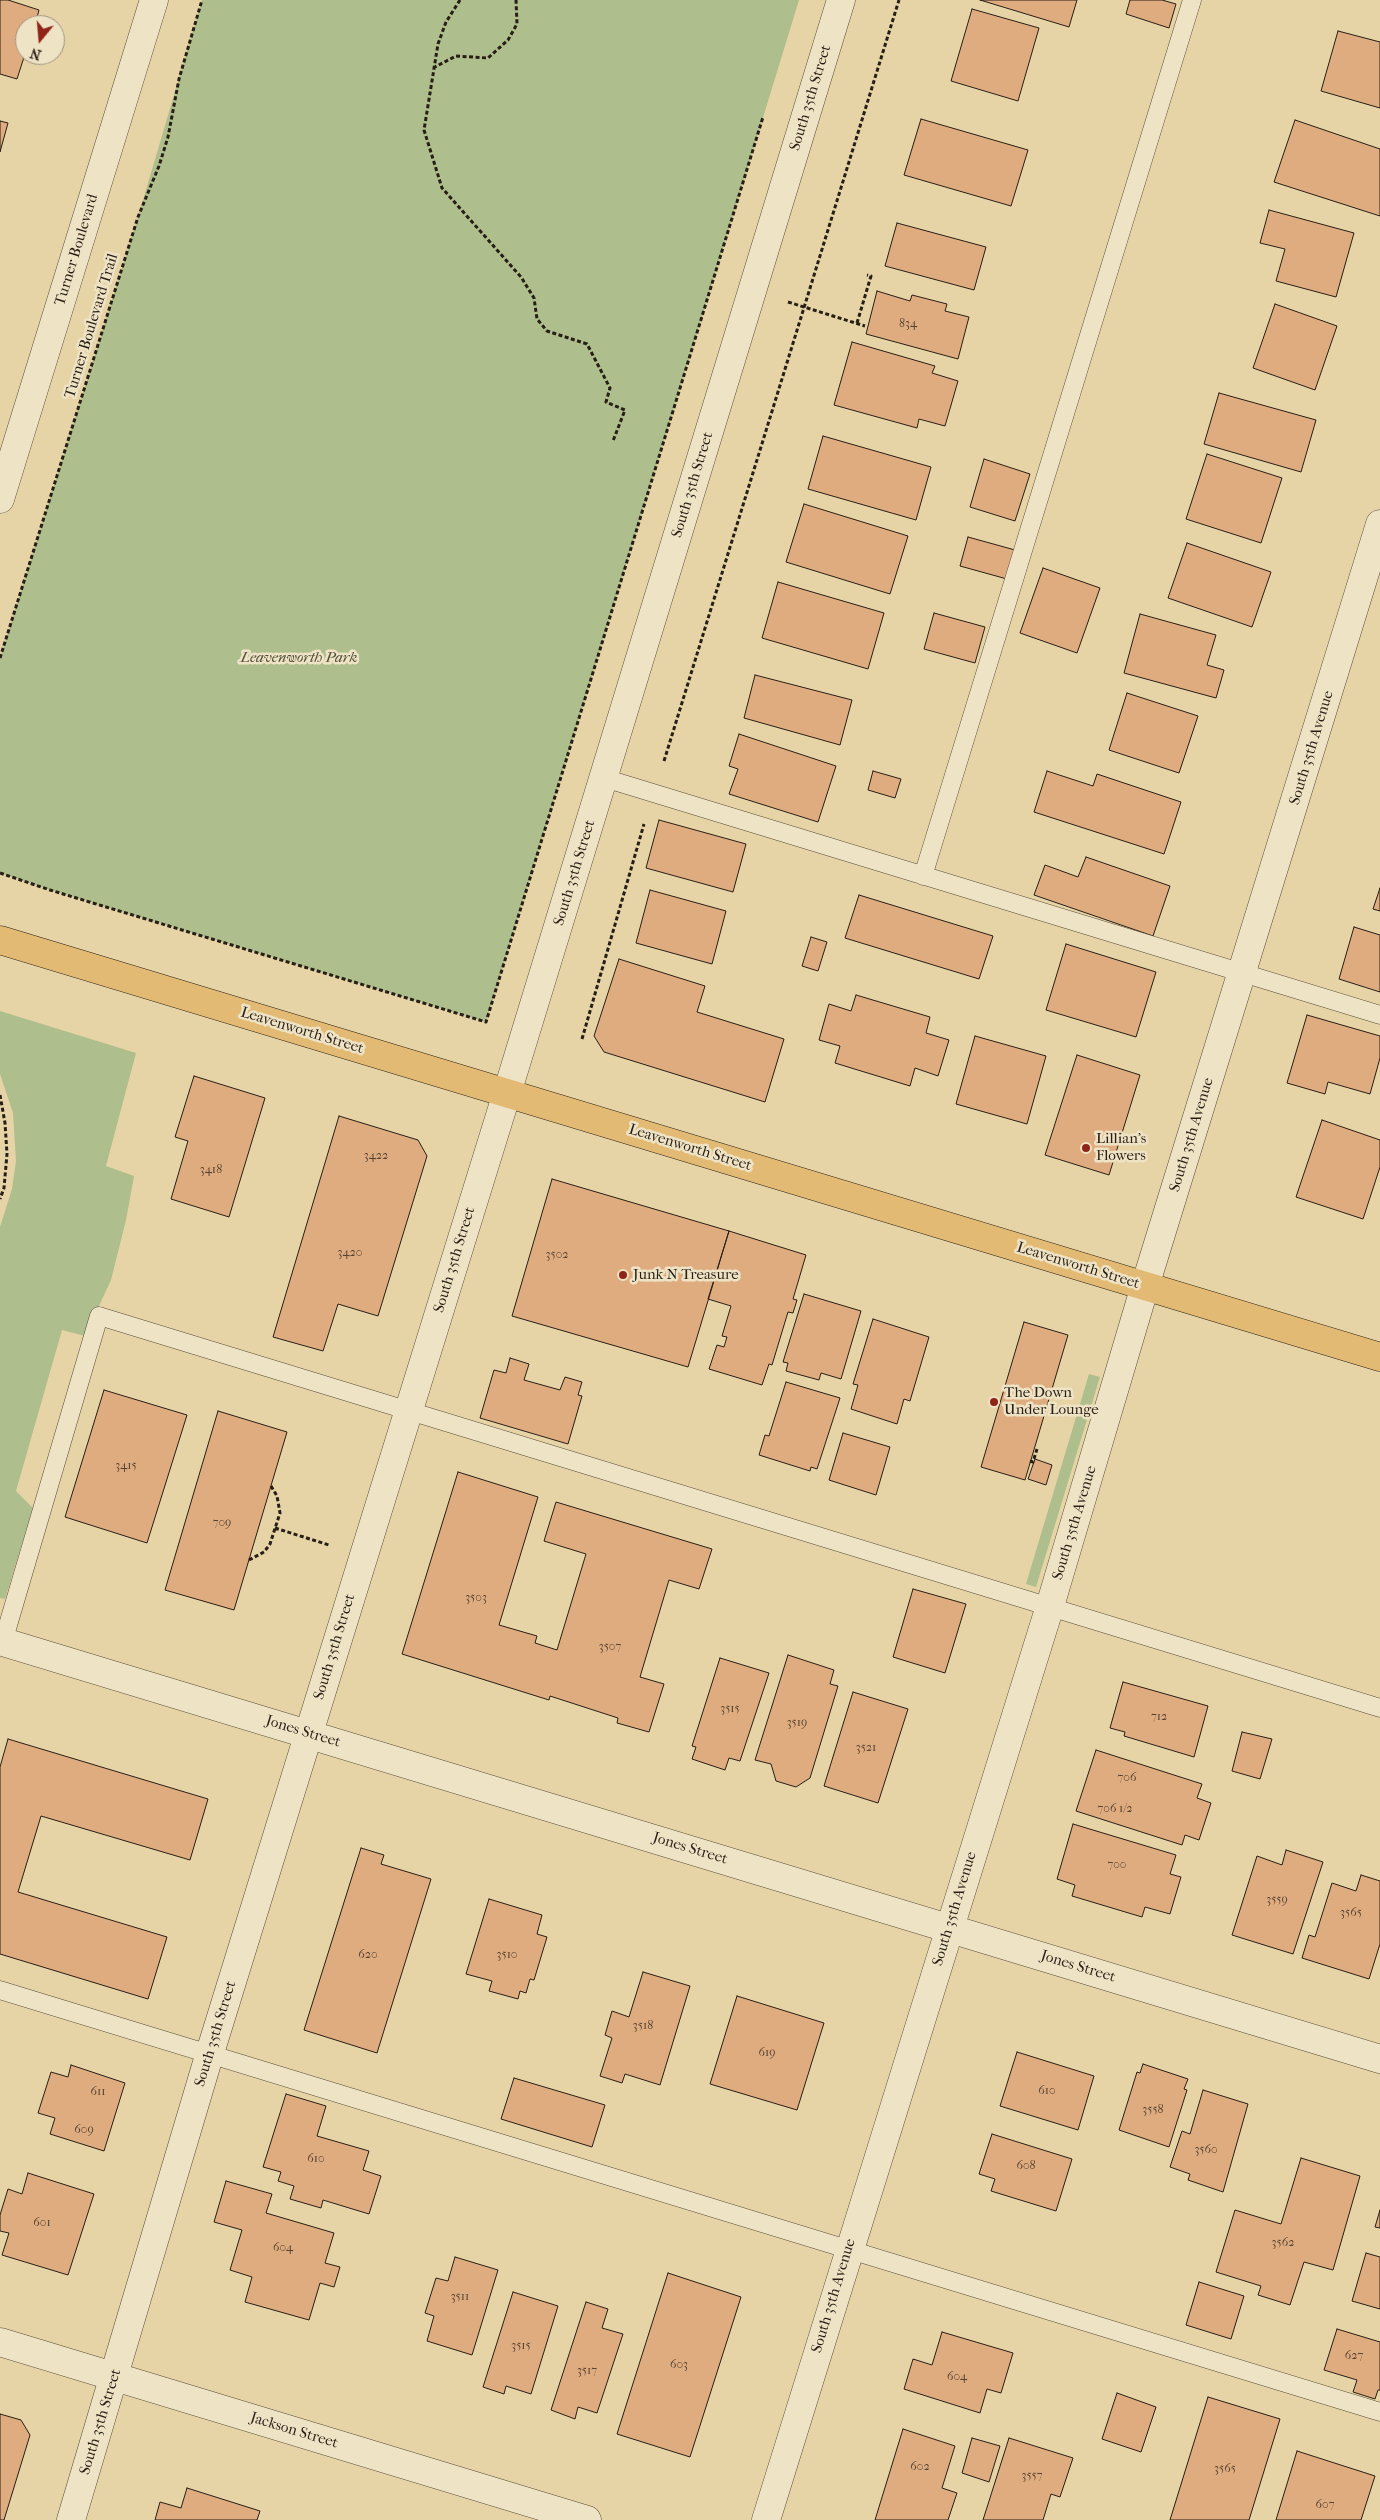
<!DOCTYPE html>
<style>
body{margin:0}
#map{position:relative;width:1380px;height:2520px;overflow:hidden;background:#e6d4a6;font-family:"IM FELL French Canon",serif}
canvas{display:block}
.north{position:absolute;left:15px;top:15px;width:50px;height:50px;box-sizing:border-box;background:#efe3c5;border:1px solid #9f947f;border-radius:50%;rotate:197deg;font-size:14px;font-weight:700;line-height:20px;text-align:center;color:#271e15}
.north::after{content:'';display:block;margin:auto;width:18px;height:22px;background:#8f2418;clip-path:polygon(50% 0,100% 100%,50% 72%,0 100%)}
</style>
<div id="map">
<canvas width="1380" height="2520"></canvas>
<div class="north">N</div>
</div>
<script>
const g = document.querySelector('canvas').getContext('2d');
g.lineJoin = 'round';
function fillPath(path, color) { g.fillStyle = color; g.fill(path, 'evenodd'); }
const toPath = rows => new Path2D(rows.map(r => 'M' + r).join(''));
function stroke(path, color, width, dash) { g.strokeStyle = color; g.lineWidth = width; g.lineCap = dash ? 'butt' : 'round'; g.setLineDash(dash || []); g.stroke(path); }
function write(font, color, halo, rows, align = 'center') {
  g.font = font + ' "IM FELL French Canon",serif'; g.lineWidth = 5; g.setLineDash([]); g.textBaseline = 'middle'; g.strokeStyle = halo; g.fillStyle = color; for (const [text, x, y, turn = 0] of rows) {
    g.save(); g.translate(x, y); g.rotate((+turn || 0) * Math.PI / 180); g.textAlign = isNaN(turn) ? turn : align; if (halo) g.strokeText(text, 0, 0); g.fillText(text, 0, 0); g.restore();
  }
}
const green = toPath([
 [202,0,799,0,486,1022,50,890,0,873,0,658,138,217],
 [0,1011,136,1053,106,1166,134,1176,126,1220,111,1280,85,1336,62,1330,16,1491,33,1508,5,1599,0,1598,0,1227,12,1189,16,1161,13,1113,0,1074],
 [1089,1374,1100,1377,1036,1587,1026,1584]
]);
const building = toPath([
 [0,0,8,0,39,10,35,25,25,25,25,54,17,79,0,74,0,0],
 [980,0,1077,0,1069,27,980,0],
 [1130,0,1162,0,1176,4,1169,28,1126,14,1130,0],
 [972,9,1039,28,1018,101,951,81,972,9],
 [1338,31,1380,42,1380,108,1321,91,1338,31],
 [921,119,1028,150,1011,206,904,175,921,119],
 [1295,120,1380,149,1380,216,1274,182,1295,120],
 [0,121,8,123,0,152,0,121],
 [1269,210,1354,233,1336,297,1276,281,1285,249,1260,243,1269,210],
 [897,223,986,247,974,290,885,266,897,223],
 [877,291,910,301,912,295,947,304,945,311,969,317,958,359,866,334,877,291],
 [1275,304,1337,326,1315,390,1253,368,1275,304],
 [852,342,935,366,932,373,958,381,945,426,919,419,917,428,834,405,852,342],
 [1219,393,1316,420,1301,472,1204,444,1219,393],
 [823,436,931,467,916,520,808,489,823,436],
 [1207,454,1282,478,1261,543,1186,519,1207,454],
 [984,459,1030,474,1015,521,970,507,984,459],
 [804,504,908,536,890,594,786,562,804,504],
 [968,537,1015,550,1007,579,960,566,968,537],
 [1187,543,1271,572,1252,627,1168,598,1187,543],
 [1043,568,1100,588,1077,653,1020,633,1043,568],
 [778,582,884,613,868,669,762,638,778,582],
 [934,613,985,627,975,663,924,649,934,613],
 [1140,614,1216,635,1207,665,1224,670,1216,698,1124,673,1140,614],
 [755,675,852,700,840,745,744,718,755,675],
 [1127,693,1198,716,1179,773,1109,750,1127,693],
 [739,734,836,766,818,822,729,794,738,769,729,766,739,734],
 [873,771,901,779,895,798,868,790,873,771],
 [1047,771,1093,786,1097,774,1181,802,1164,854,1034,812,1047,771],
 [659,820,746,844,733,892,646,868,659,820],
 [1086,857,1170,886,1153,936,1034,895,1045,865,1078,877,1086,857],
 [1380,888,1380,911,1373,909,1380,888],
 [650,890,726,911,712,964,636,943,650,890],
 [859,895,993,936,979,979,845,938,859,895],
 [1354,927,1380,935,1380,992,1339,979,1354,927],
 [811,937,827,942,818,971,802,966,811,937],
 [1066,944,1156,972,1136,1037,1046,1010,1066,944],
 [619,959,705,986,697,1012,784,1039,765,1102,604,1052,594,1036,619,959],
 [856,995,930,1017,926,1033,949,1040,938,1076,915,1068,910,1086,835,1063,840,1046,819,1040,829,1004,851,1011,856,995],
 [1307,1015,1380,1036,1380,1058,1370,1094,1328,1082,1325,1094,1287,1083,1307,1015],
 [975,1036,1046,1056,1027,1124,956,1104,975,1036],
 [1077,1055,1140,1075,1109,1175,1045,1155,1077,1055],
 [194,1076,265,1098,229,1217,171,1199,188,1141,175,1137,194,1076],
 [339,1116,418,1140,427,1156,378,1316,338,1304,323,1351,273,1337,339,1116],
 [1322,1120,1380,1140,1380,1167,1363,1219,1296,1197,1322,1120],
 [552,1179,729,1231,688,1367,512,1316,552,1179],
 [729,1231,806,1255,793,1299,797,1300,793,1313,788,1312,772,1365,769,1364,762,1385,709,1369,717,1345,724,1347,727,1337,722,1336,731,1306,708,1299,729,1231],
 [804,1294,861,1311,841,1379,821,1373,819,1380,786,1371,788,1363,783,1362,804,1294],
 [873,1319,929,1337,910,1401,904,1399,897,1424,851,1409,858,1385,853,1384,873,1319],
 [1024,1322,1068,1335,1025,1480,981,1467,1024,1322],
 [510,1358,529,1364,524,1380,560,1390,565,1377,582,1382,578,1395,582,1396,568,1444,480,1418,494,1370,506,1373,510,1358],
 [786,1382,840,1398,817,1469,811,1467,810,1471,759,1455,765,1435,769,1436,786,1382],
 [104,1390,187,1415,147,1543,65,1517,104,1390],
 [218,1411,287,1432,234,1610,165,1590,218,1411],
 [843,1433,890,1447,876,1495,829,1480,843,1433],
 [1035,1459,1052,1465,1046,1485,1028,1479,1035,1459],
 [458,1472,538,1497,499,1625,537,1636,535,1643,557,1650,586,1554,544,1541,556,1502,712,1549,699,1589,669,1580,640,1677,664,1684,649,1732,617,1723,618,1718,550,1696,549,1700,402,1654,458,1472],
 [913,1589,966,1604,945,1673,893,1657,913,1589],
 [788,1655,834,1670,830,1684,838,1686,810,1778,796,1787,776,1781,771,1764,755,1760,788,1655],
 [720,1658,769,1673,740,1761,729,1758,725,1770,692,1759,696,1747,692,1746,720,1658],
 [1123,1682,1208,1706,1194,1757,1124,1736,1125,1732,1110,1728,1123,1682],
 [853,1692,908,1709,878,1803,824,1786,853,1692],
 [1242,1732,1272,1739,1260,1779,1232,1771,1242,1732],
 [8,1739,208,1799,190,1860,41,1816,18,1892,167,1937,148,1999,0,1954,0,1767,8,1739],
 [1096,1750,1202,1784,1197,1798,1211,1803,1199,1840,1185,1835,1182,1845,1076,1811,1096,1750],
 [1073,1824,1176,1855,1170,1874,1181,1877,1170,1914,1145,1907,1142,1917,1072,1896,1075,1885,1057,1879,1073,1824],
 [361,1848,384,1855,381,1864,431,1879,377,2053,304,2030,361,1848],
 [1286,1850,1323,1862,1293,1954,1232,1935,1257,1856,1282,1865,1286,1850],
 [1361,1875,1380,1881,1380,1944,1369,1979,1302,1958,1309,1935,1315,1937,1332,1883,1356,1891,1361,1875],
 [489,1899,542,1915,537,1934,547,1937,534,1980,530,1979,526,1993,520,1991,518,1999,489,1991,492,1981,466,1974,489,1899],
 [643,1972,690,1986,660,2085,625,2074,622,2083,600,2076,612,2038,605,2035,612,2011,629,2017,643,1972],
 [737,1996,824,2023,797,2110,710,2084,737,1996],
 [1017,2052,1094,2076,1078,2130,1000,2106,1017,2052],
 [1143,2064,1188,2079,1184,2089,1187,2090,1169,2147,1119,2130,1137,2072,1140,2073,1143,2064],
 [71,2065,125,2083,104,2151,50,2134,55,2118,38,2113,51,2072,68,2077,71,2065],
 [514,2078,605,2105,592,2147,501,2119,514,2078],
 [1203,2090,1248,2104,1223,2192,1188,2180,1190,2174,1170,2167,1182,2131,1190,2134,1203,2090],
 [286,2094,326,2106,317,2136,369,2151,363,2170,381,2176,369,2214,323,2200,321,2208,290,2199,294,2186,278,2181,281,2172,263,2167,286,2094],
 [992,2134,1072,2159,1056,2211,991,2191,995,2179,979,2174,992,2134],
 [1301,2158,1360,2176,1333,2270,1304,2262,1290,2305,1258,2295,1261,2286,1216,2272,1235,2210,1281,2224,1301,2158],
 [28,2173,94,2194,68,2275,2,2255,9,2233,0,2231,0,2215,8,2189,22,2194,28,2173],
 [226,2181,272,2194,266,2213,334,2233,325,2263,340,2267,334,2287,320,2283,309,2320,245,2302,252,2277,230,2270,242,2230,214,2222,226,2181],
 [1380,2210,1380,2228,1375,2227,1380,2210],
 [1366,2253,1380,2257,1380,2309,1352,2301,1366,2253],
 [455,2257,498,2270,472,2355,427,2341,434,2316,425,2313,436,2278,448,2281,455,2257],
 [668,2273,741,2297,690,2457,617,2434,668,2273],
 [1199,2282,1244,2296,1231,2339,1186,2325,1199,2282],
 [513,2292,558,2306,531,2394,506,2386,504,2394,483,2387,513,2292],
 [586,2302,608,2309,602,2328,623,2334,597,2413,578,2407,575,2419,551,2410,586,2302],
 [1337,2329,1380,2342,1380,2390,1378,2390,1375,2399,1353,2392,1357,2380,1324,2370,1337,2329],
 [942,2332,1013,2353,1001,2393,987,2389,980,2413,904,2389,913,2359,932,2365,942,2332],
 [1117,2393,1156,2407,1141,2452,1102,2439,1117,2393],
 [1208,2397,1280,2419,1249,2520,1170,2520,1208,2397],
 [0,2414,21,2420,30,2435,4,2520,0,2520,0,2414],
 [903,2429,955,2446,942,2488,957,2493,948,2520,875,2520,903,2429],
 [972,2438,1000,2446,989,2482,962,2473,972,2438],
 [1009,2438,1073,2458,1060,2497,1051,2494,1043,2520,983,2520,1009,2438],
 [1297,2451,1375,2476,1361,2520,1276,2520,1297,2451],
 [187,2488,260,2511,257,2520,155,2520,160,2502,181,2508,187,2488]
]);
const path = toPath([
 [460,0,446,22,438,44,424,130,442,188,521,277,534,298,537,319,547,331,587,344,610,388,606,402,625,410,613,441],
 [433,68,456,56,488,58,508,40,517,24,516,0],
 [788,302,865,326],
 [857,323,871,276,867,275],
 [0,658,138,217,159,166,168,137,179,79,202,0],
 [664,761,899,0],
 [0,873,50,890,486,1022,763,117],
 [582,1039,644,824],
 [0,1095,5,1123,7,1154,4,1188,0,1199],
 [1030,1461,1033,1462,1037,1449],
 [275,1528,329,1545],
 [249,1560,264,1552,270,1544,280,1513,277,1496,271,1486]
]);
const lane = toPath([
 [604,778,1380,1015],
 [923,876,1192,0],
 [3,1642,99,1316,1380,1708],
 [0,1990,1380,2412]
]);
const street = toPath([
 [0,499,154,0],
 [0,1641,1380,2059],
 [0,2342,587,2520],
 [71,2520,209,2056,507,1093,841,0],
 [766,2520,1050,1606,1145,1286,1380,524]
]);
const primary = toPath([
 [0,940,1380,1357]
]);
const markers = [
 [1086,1148,5,"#8f2418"],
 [623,1275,5,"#8f2418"],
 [994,1402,5,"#8f2418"]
];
const numberNames = [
 ["834",908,324],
 ["3422",376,1156],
 ["3418",211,1170],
 ["3420",350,1253],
 ["3502",557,1255],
 ["3415",126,1466],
 ["709",222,1523],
 ["3503",476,1598],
 ["3507",610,1647],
 ["3515",730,1709],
 ["712",1159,1717],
 ["3519",797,1723],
 ["3521",866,1748],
 ["706",1127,1778],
 ["706 1/2",1115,1809],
 ["700",1117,1865],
 ["3559",1277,1900],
 ["3565",1351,1913],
 ["620",368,1955],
 ["3510",507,1955],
 ["3518",643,2026],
 ["619",767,2053],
 ["610",1047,2091],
 ["611",98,2092],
 ["3558",1153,2110],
 ["609",84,2130],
 ["3560",1206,2150],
 ["610",316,2159],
 ["608",1026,2166],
 ["601",42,2223],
 ["3562",1283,2243],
 ["604",283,2248],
 ["3511",460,2297],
 ["3515",521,2346],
 ["627",1354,2356],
 ["603",679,2365],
 ["3517",587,2371],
 ["604",957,2377],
 ["602",920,2467],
 ["3565",1225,2469],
 ["3557",1032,2476],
 ["607",1325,2505]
];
const streetNames = [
 ["South 35th Street",811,98,-73],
 ["Turner Boulevard",77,250,-73],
 ["Turner Boulevard Trail",92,326,-73],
 ["South 35th Street",693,485,-73],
 ["South 35th Avenue",1312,748,-73],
 ["South 35th Street",575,873,-73],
 ["Leavenworth Street",302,1031,17],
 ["South 35th Avenue",1192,1135,-73],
 ["Leavenworth Street",690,1148,17],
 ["South 35th Street",455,1260,-73],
 ["Leavenworth Street",1078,1266,17],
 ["South 35th Avenue",1075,1523,-73],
 ["South 35th Street",335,1647,-73],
 ["Jones Street",303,1732,17],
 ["Jones Street",690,1849,17],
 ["South 35th Avenue",955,1909,-73],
 ["Jones Street",1078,1967,17],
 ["South 35th Street",216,2034,-73],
 ["South 35th Avenue",834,2296,-73],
 ["South 35th Street",101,2422,-73],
 ["Jackson Street",294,2431,17]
];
const parkNames = [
 ["Leavenworth Park",299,658]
];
const poiNames = [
 ["Lillian's",1096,1139],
 ["Flowers",1096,1156],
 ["Junk N Treasure",633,1275],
 ["The Down",1004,1393],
 ["Under Lounge",1004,1410]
];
fillPath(green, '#aebe8c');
fillPath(building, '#dfac80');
stroke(building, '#271e15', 1);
stroke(lane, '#574c39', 19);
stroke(street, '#574c39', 29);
stroke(primary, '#271e15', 29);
stroke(path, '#271e15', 3, [4, 2.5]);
stroke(lane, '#efe3c5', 18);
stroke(street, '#efe3c5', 28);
stroke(primary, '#e3ba73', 28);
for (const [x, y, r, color] of markers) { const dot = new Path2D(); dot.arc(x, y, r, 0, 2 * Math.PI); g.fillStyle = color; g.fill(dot); stroke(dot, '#efe3c5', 2); }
write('12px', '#554230', null, numberNames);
write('15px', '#271e15', '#efe3c5', streetNames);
write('italic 15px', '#504e39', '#efe3c5', parkNames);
write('15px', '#271e15', '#efe3c5', poiNames, 'left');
</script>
